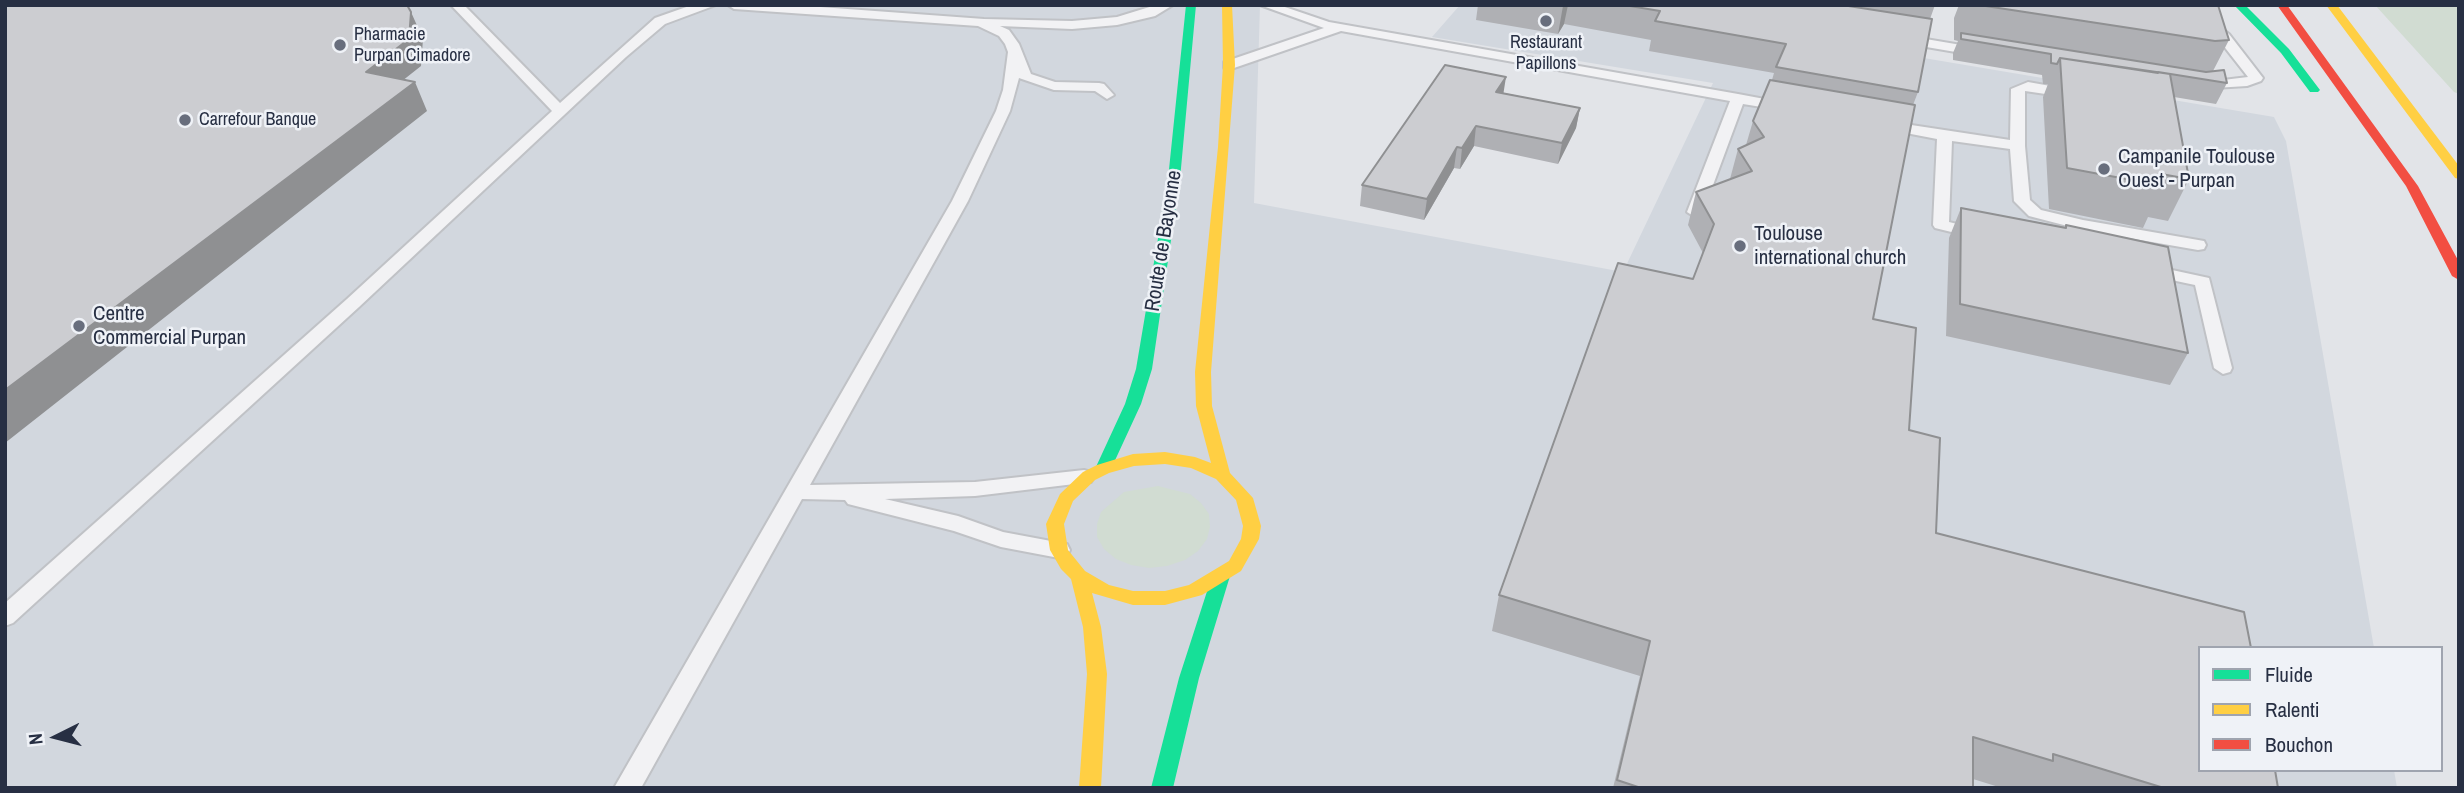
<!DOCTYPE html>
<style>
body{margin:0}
#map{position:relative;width:2464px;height:793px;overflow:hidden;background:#e2e4e8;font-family:"Archivo Narrow",sans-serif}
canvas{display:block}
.frame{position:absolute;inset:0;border:7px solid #272f43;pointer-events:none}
.legend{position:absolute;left:2198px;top:646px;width:245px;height:126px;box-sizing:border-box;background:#eff2f7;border:2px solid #9fa4af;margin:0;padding:9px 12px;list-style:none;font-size:21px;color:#272f43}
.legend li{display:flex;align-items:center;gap:14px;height:35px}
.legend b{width:35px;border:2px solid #9fa4af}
.north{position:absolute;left:21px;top:702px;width:70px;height:70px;-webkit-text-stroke:5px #eff2f7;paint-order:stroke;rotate:264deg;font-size:19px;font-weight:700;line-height:28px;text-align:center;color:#272f43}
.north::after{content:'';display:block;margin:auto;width:24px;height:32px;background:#272f43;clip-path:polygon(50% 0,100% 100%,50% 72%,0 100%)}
</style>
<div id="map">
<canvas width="2464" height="793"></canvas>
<div class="frame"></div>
<ul class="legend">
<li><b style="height:9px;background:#16e098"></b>Fluide</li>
<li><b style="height:9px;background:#ffcf43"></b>Ralenti</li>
<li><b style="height:9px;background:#f24e42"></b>Bouchon</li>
</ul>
<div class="north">N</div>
</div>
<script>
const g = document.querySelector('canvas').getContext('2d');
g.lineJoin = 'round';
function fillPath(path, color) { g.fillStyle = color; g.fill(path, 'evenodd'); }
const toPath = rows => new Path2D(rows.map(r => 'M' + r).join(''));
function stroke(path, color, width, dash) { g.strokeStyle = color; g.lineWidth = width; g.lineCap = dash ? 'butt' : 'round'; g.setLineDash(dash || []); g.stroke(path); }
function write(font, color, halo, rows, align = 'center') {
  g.font = font + ' "Archivo Narrow",sans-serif'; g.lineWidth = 5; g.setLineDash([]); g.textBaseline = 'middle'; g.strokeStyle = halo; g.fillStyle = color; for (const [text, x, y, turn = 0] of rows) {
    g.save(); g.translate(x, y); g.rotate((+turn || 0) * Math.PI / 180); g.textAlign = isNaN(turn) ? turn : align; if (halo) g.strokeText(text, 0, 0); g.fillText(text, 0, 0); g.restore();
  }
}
const built = toPath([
 [5,5,1260,5,1254,203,1623,272,1713,83,1432,37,1460,5,1609,5,2274,117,2286,141,2374,648,2200,648,2200,770,2394,770,2397,788,5,788]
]);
const green = toPath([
 [2375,5,2459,5,2459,94,2454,92],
 [1158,486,1190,494,1201,503,1209,514,1210,527,1207,539,1198,551,1185,560,1167,566,1149,568,1131,565,1116,559,1104,549,1097,537,1097,524,1101,512,1124,492]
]);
const lane = toPath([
 [451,5,464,5,560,103,655,18,692,5,716,5,665,24,626,57,359,307,13,623,5,626,5,603,347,299,552,111,451,5],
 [728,5,793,5,984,19,1072,21,1117,17,1156,5,1173,5,1155,16,1117,25,1072,29,1000,26,1009,30,1019,44,1031,74,1055,82,1099,83,1104,84,1114,95,1107,99,1095,91,1054,90,1019,78,1010,111,968,201,810,485,975,482,1084,470,1091,472,1094,477,1091,482,975,496,885,499,958,516,1003,532,1067,544,1070,550,1067,556,1059,558,1001,547,954,531,848,504,845,500,802,499,641,788,614,788,952,201,996,111,1003,90,1008,52,1005,44,999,36,978,26,734,9,728,5],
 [1260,5,1279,5,1329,22,1738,94,1786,103,1793,107,1786,111,1743,104,1703,212,1695,217,1687,212,1730,101,1341,31,1234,68,1224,68,1224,62,1324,28,1260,5],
 [2160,5,2178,5,2203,14,2229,34,2263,78,2261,81,2247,86,2198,89,2198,83,2248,77,2219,40,2193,20,2160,5],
 [1902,35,1979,48,1986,52,1979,56,1897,42,1897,36,1902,35],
 [2028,82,2073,90,2080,94,2073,98,2025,91,2025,146,2030,200,2041,210,2083,220,2204,241,2206,245,2204,249,2198,250,2083,230,2029,216,2014,201,2010,149,1952,141,1949,222,1982,230,1984,233,1976,238,1935,228,1933,225,1937,139,1885,129,1878,125,1885,121,2010,140,2011,89,2028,82],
 [2149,265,2209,278,2232,368,2230,372,2223,374,2214,368,2195,285,2143,274,2140,270,2149,265]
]);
const fast = toPath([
 [1186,5,1196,5,1180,179,1152,369,1141,404,1111,469,1103,475,1095,469,1125,404,1136,369,1168,179,1186,5],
 [2234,5,2245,5,2289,49,2320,90,2318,92,2310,92,2281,53,2234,5],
 [1221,569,1227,571,1230,576,1199,678,1173,788,1151,788,1179,678,1212,576,1215,571,1221,569]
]);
const slow = toPath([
 [1222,5,1232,5,1235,65,1211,372,1212,406,1230,473,1253,498,1261,526,1259,539,1241,571,1202,595,1165,605,1133,605,1092,593,1101,627,1107,674,1101,788,1079,788,1087,674,1083,627,1071,579,1061,569,1050,550,1046,524,1060,494,1083,472,1097,465,1133,454,1165,452,1195,457,1211,463,1196,406,1195,372,1218,147,1223,65,1222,5],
 [1165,464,1191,468,1216,479,1236,500,1243,526,1241,539,1229,561,1189,585,1165,591,1133,591,1109,585,1085,571,1068,550,1064,524,1073,501,1095,480,1109,473,1134,466,1165,464],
 [2326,5,2337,5,2459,166,2459,179,2455,178,2326,5]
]);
const jam = toPath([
 [2277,5,2287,5,2418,186,2459,262,2459,280,2452,276,2406,186,2277,5]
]);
const wall = toPath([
 [1478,5,1935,5,1930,19,1918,92,1913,105,1873,319,1909,430,1936,533,2278,788,2002,788,1973,779,1973,788,1613,788,1640,676,1492,631,1499,595,1693,279,1703,253,1688,225,1696,192,1730,179,1738,149,1746,145,1753,121,1772,80,1774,73,1649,51,1651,40,1564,24,1558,34,1476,20],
 [1959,5,2218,5,2229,40,2213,71,2227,83,2216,104,2174,97,2189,179,2168,221,2148,217,2143,228,2049,209,2043,97,2048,84,2043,84,2042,75,1953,60,1953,53,1958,41,1954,40,1954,18],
 [1504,93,1580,108,1576,128,1558,164,1474,146,1460,169,1454,168,1424,220,1360,206,1362,185],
 [1961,208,2065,227,2066,225,2188,353,2170,385,1946,336,1949,238]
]);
const shadedWall = toPath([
 [1568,5,1564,24,1558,34,1563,6],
 [411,12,423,39,421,66,378,100,366,72],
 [1506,77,1503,96,1496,92],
 [415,82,427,111,5,443,5,390],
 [1580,108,1576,128,1558,164,1562,143],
 [1476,126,1474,146,1460,169,1462,148],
 [1457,147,1454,168,1424,220,1427,199]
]);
const building = toPath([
 [5,5,407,5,411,12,409,39,366,72,415,82,5,390,5,5],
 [1624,5,1842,5,1932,19,1918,92,1776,67,1786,44,1655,21,1660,11,1624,5],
 [1979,5,2218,5,2229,40,2215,41,1979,5],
 [1961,33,2206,72,2224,70,2227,83,2158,72,2158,73,2060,58,2057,64,2051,63,2051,54,1961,39,1961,33],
 [2060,58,2170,74,2189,179,2161,174,2164,186,2067,168,2060,58],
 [1445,65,1506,77,1496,92,1580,108,1562,143,1476,126,1462,148,1457,147,1427,199,1362,185,1445,65],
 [1770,80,1915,105,1873,319,1916,328,1909,430,1940,438,1936,533,2244,612,2251,648,2200,648,2200,770,2275,770,2278,788,2164,788,2053,754,2053,761,1973,737,1973,788,1641,788,1617,780,1650,641,1499,595,1618,263,1693,279,1714,224,1696,192,1752,171,1738,149,1764,137,1753,121,1770,80],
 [1961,208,2066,228,2066,225,2168,247,2188,353,1960,304,1961,208]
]);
const markers = [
 [1546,21,7,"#686e7d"],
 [340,45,7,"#686e7d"],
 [185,120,7,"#686e7d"],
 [2104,169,7,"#686e7d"],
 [1740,246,7,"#686e7d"],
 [79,326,7,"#686e7d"]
];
const farPoinames = [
 ["Pharmacie",354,35],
 ["Purpan Cimadore",354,56],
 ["Restaurant",1546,43,"center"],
 ["Papillons",1546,64,"center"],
 ["Carrefour Banque",199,120]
];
const poiNames = [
 ["Campanile Toulouse",2118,157],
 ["Ouest - Purpan",2118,181],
 ["Toulouse",1754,234],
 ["international church",1754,258],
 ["Centre",93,314],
 ["Commercial Purpan",93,338]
];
const streetNames = [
 ["Route de Bayonne",1164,241,-81]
];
fillPath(built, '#d2d7de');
fillPath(green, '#d1dcd2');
stroke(lane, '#c0c2c6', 4);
fillPath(lane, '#f2f2f4');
fillPath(fast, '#16e098');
fillPath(slow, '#ffcf43');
fillPath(jam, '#f24e42');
fillPath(wall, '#afb0b4');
fillPath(shadedWall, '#8f9092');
fillPath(building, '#cccdd1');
stroke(building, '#8f9092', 2);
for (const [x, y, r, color] of markers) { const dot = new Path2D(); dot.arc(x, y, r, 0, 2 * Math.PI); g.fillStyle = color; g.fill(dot); stroke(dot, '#eff2f7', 2.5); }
write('18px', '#272f43', '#eff2f7', farPoinames, 'left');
write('21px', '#272f43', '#eff2f7', poiNames, 'left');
write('21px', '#272f43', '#eff2f7', streetNames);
</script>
